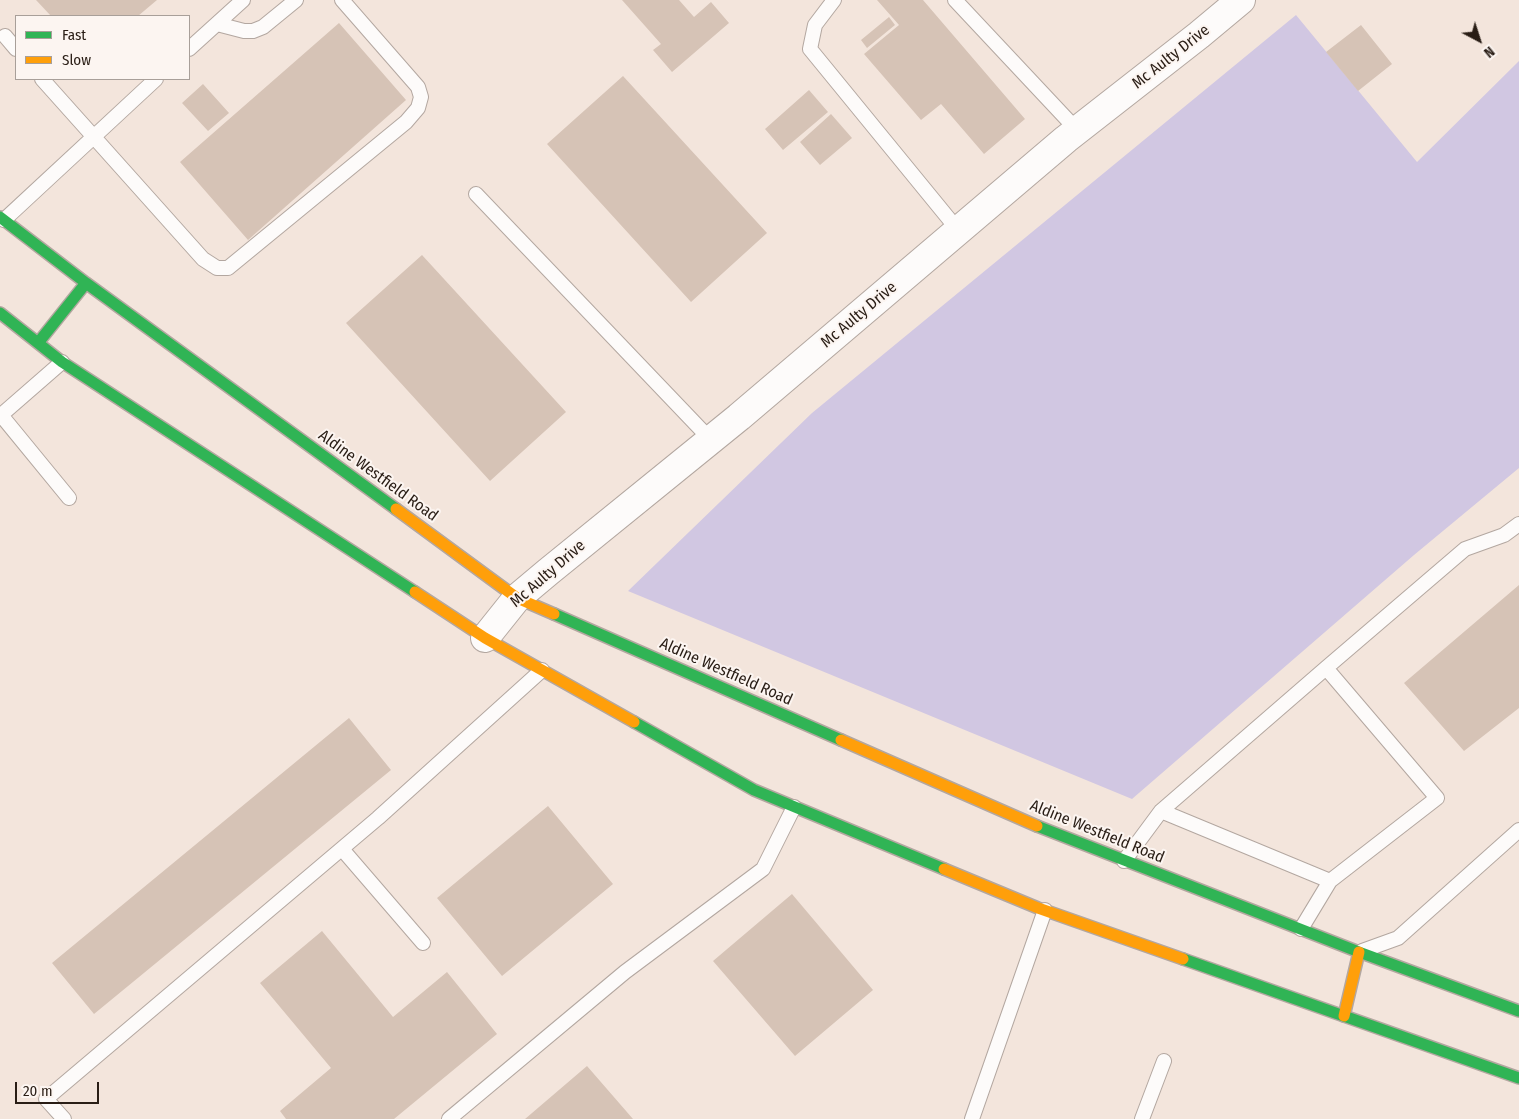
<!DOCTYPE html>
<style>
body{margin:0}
#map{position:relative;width:1519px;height:1119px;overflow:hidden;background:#f3e5dc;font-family:"Fira Sans Condensed",sans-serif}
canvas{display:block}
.legend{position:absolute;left:15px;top:15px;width:175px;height:65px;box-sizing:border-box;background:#fcf5f1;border:1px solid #a89f99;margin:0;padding:6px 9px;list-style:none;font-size:15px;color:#291d15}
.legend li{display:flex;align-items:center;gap:10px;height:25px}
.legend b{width:25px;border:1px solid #a89f99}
.north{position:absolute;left:1454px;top:15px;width:50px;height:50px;-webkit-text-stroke:4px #fcf5f1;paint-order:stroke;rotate:140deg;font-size:14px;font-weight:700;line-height:20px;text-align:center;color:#291d15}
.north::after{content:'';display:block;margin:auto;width:18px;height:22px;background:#291d15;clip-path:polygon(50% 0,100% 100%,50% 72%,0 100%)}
.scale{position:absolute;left:15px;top:1082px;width:84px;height:22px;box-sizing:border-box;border:2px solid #291d15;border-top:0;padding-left:6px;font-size:15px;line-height:18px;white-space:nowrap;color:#291d15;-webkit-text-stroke:4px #fcf5f1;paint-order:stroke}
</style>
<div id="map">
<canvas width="1519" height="1119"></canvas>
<ul class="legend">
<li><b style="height:6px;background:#30b455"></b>Fast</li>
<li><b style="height:6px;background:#ff9f0a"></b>Slow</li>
</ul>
<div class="north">N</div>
<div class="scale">20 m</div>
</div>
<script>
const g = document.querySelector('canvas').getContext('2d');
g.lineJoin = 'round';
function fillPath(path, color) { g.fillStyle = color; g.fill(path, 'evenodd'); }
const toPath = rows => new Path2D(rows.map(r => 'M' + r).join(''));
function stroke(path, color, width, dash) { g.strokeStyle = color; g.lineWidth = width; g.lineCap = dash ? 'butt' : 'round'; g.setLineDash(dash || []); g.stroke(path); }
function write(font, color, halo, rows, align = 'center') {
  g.font = font + ' "Fira Sans Condensed",sans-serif'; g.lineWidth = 4; g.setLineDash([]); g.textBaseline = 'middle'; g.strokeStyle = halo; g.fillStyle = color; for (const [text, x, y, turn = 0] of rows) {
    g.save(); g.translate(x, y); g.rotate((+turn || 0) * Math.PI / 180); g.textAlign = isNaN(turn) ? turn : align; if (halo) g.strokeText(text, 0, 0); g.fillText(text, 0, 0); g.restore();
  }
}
const green = toPath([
 [1296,15,1417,162,1519,61,1519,468,1414,555,1132,799,628,591,812,413]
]);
const building = toPath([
 [36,0,157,0,138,16,51,16],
 [622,0,679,0,694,17,711,2,729,23,672,72,653,50,661,44],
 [877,0,923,0,1025,119,984,154,941,104,921,120,864,54,899,25],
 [889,17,895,25,867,48,861,40],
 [339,23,406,100,248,240,180,162],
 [1361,25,1392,64,1358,91,1326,52],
 [623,76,767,233,691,302,547,144],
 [203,84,229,113,208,131,182,103],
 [809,90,828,112,783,150,765,129],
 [831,114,852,138,820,165,800,142],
 [422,255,566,412,490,481,346,323],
 [1519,585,1519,708,1464,751,1404,683],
 [349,718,391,770,94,1014,52,963],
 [548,806,613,884,502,976,437,898],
 [792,894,873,990,795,1056,713,961],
 [322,931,393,1017,447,972,497,1034,394,1119,286,1119,280,1111,331,1068,260,983],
 [587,1066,633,1119,525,1119]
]);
const lane = toPath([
 [834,0,815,25,810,49,958,230],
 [955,0,1077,130],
 [217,24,244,31,253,31,263,27,296,0],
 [5,36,16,49],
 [189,49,243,0],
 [42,79,203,259,217,268,228,268,406,122,418,108,421,97,418,87,342,0],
 [476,194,711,440],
 [4,220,156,79],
 [1,415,69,498],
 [0,416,62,362],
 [1161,811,1330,881],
 [342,849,423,943],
 [1124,861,1161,811,1326,668,1465,549,1504,535,1519,524],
 [1301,929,1330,881,1437,798,1326,668],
 [1362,951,1398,938,1519,830],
 [64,1119,46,1099,378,818,542,670],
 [449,1119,625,972,763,869,794,807],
 [972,1119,1045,910],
 [1142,1119,1164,1061]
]);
const street = toPath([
 [485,638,517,598,548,572,739,417,1066,139,1199,35,1241,0]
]);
const fast = toPath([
 [0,217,86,283,396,509],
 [0,313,62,362,415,592],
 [38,343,86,283],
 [554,614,841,740],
 [634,722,754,790,944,869],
 [1037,826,1359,952,1519,1011],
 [1183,959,1519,1078]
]);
const slow = toPath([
 [396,509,517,598,554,614],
 [415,592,485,638,634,722],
 [841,740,1037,826],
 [944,869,1038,908,1183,959],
 [1344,1016,1359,952]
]);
const streetNames = [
 ["Mc Aulty Drive",1171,57,-38],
 ["Mc Aulty Drive",859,315,-40],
 ["Aldine Westfield Road",378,476,36],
 ["Mc Aulty Drive",548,574,-41],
 ["Aldine Westfield Road",726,672,24],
 ["Aldine Westfield Road",1097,832,22]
];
fillPath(green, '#d1c7e2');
fillPath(building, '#d6c3b6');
stroke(lane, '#b3a7a0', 16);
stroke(street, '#b3a7a0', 30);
stroke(fast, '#b3a7a0', 14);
stroke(slow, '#b3a7a0', 14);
stroke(lane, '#fdfbfa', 14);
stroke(street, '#fdfbfa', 28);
stroke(fast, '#30b455', 11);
stroke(slow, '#ff9f0a', 11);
write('16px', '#291d15', '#fcf5f1', streetNames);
</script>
